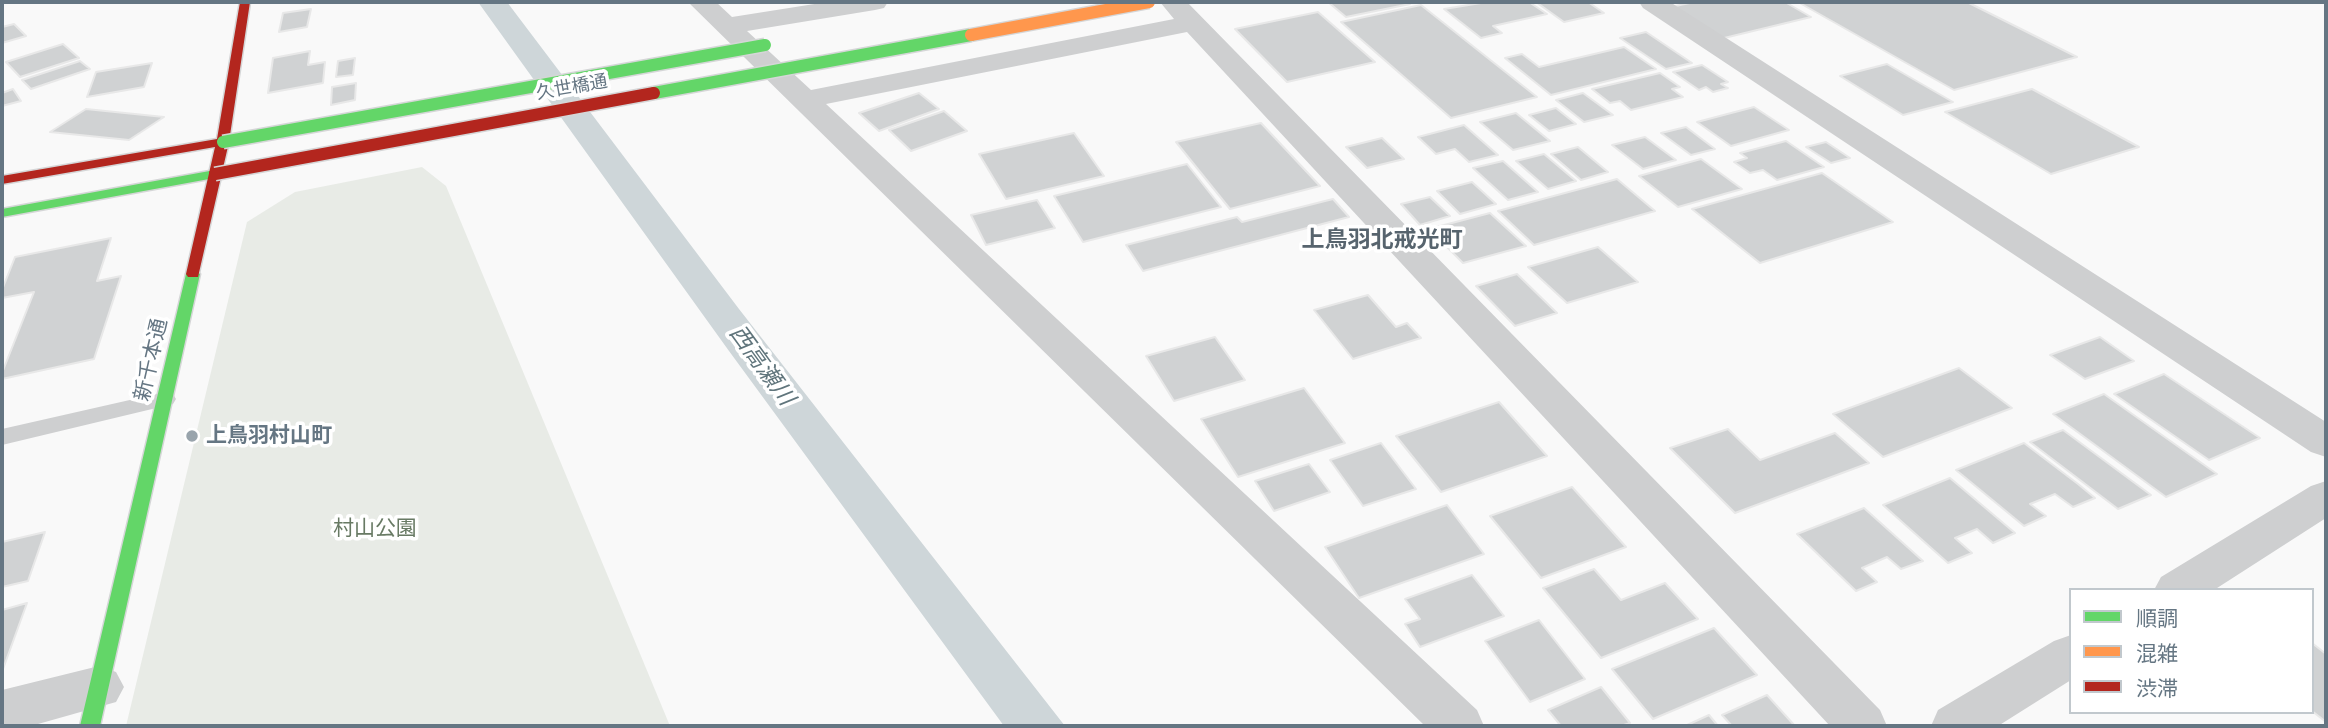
<!DOCTYPE html>
<meta charset="utf-8">
<style>
body{margin:0}
#map{position:relative;width:2328px;height:728px;overflow:hidden;background:#f9f9f9;font-family:"Varela Round","Noto Sans JP",sans-serif}
canvas{display:block}
.frame{position:absolute;inset:0;border:4px solid #657683;pointer-events:none}
.legend{position:absolute;left:2069px;top:588px;width:245px;height:126px;box-sizing:border-box;background:#fff;border:2px solid #c1c8cd;margin:0;padding:9px 12px;list-style:none;font-size:21px;color:#657683}
.legend li{display:flex;align-items:center;gap:14px;height:35px}
.legend b{width:35px;border:2px solid #c1c8cd}
</style>
<div id="map">
<canvas width="2328" height="728"></canvas>
<div class="frame"></div>
<ul class="legend">
<li><b style="height:9px;background:#63d668"></b>順調</li>
<li><b style="height:9px;background:#ff974d"></b>混雑</li>
<li><b style="height:9px;background:#b3261e"></b>渋滞</li>
</ul>
</div>
<script>
const g = document.querySelector('canvas').getContext('2d');
g.lineJoin = 'round';
function fillPath(path, color) { g.fillStyle = color; g.fill(path, 'evenodd'); }
const toPath = rows => new Path2D(rows.map(r => 'M' + r).join(''));
function stroke(path, color, width, dash) { g.strokeStyle = color; g.lineWidth = width; g.lineCap = dash ? 'butt' : 'round'; g.setLineDash(dash || []); g.stroke(path); }
function write(font, color, halo, rows, align = 'center') {
  g.font = font + ' "Varela Round","Noto Sans JP",sans-serif'; g.lineWidth = 7; g.setLineDash([]); g.textBaseline = 'middle'; g.strokeStyle = halo; g.fillStyle = color; for (const [text, x, y, turn = 0] of rows) {
    g.save(); g.translate(x, y); g.rotate((+turn || 0) * Math.PI / 180); g.textAlign = isNaN(turn) ? turn : align; if (halo) g.strokeText(text, 0, 0); g.fillText(text, 0, 0); g.restore();
  }
}
const green = toPath([
 [422,167,446,186,670,726,126,726,247,222,295,192]
]);
const water = toPath([
 [478,2,507,2,739,309,1065,726,1004,726,729,351]
]);
const building = toPath([
 [1328,2,1407,2,1410,4,1346,17,1328,2],
 [1487,2,1529,2,1547,14,1493,26,1502,33,1481,38,1444,9,1487,2],
 [1536,2,1588,2,1604,13,1564,22,1536,2],
 [1694,2,1785,2,1811,17,1720,39,1671,7,1694,2],
 [1798,2,1967,2,2077,57,1954,90,1798,2],
 [1421,5,1537,97,1451,118,1341,22,1421,5],
 [311,9,307,27,279,32,283,13,311,9],
 [1318,12,1375,62,1287,82,1235,29,1318,12],
 [14,24,26,36,2,43,2,27,14,24],
 [1646,32,1692,63,1666,69,1620,38,1646,32],
 [63,44,79,58,20,77,6,62,63,44],
 [1624,47,1656,69,1551,95,1505,58,1522,54,1539,67,1624,47],
 [310,51,308,65,325,62,323,83,268,93,273,58,310,51],
 [355,58,353,75,336,77,338,61,355,58],
 [80,61,90,69,31,89,22,80,80,61],
 [152,63,144,87,87,97,96,72,152,63],
 [1887,64,1953,102,1903,115,1840,76,1887,64],
 [1702,65,1728,82,1721,84,1728,88,1713,92,1706,87,1699,90,1673,72,1702,65],
 [1660,73,1680,87,1672,89,1683,97,1631,110,1620,101,1610,103,1592,89,1660,73],
 [356,83,355,100,331,105,332,87,356,83],
 [13,89,21,101,2,106,2,93,13,89],
 [2032,89,2139,147,2051,174,1945,112,2032,89],
 [919,93,939,109,879,131,859,113,919,93],
 [1583,93,1613,115,1584,122,1556,100,1583,93],
 [1754,107,1789,130,1731,146,1697,122,1754,107],
 [1556,108,1576,124,1549,131,1529,115,1556,108],
 [86,109,164,117,129,140,50,132,86,109],
 [944,111,967,131,911,151,889,130,944,111],
 [1516,113,1550,141,1513,150,1480,122,1516,113],
 [1261,123,1320,186,1230,209,1176,142,1261,123],
 [1464,125,1498,155,1469,162,1455,149,1436,154,1418,137,1464,125],
 [1686,127,1715,149,1691,155,1661,133,1686,127],
 [1074,133,1104,176,1006,199,979,154,1074,133],
 [1645,137,1676,160,1643,169,1612,145,1645,137],
 [1382,138,1404,159,1367,168,1346,147,1382,138],
 [1786,141,1824,167,1777,180,1763,170,1750,173,1734,162,1747,158,1740,153,1786,141],
 [1826,142,1850,158,1831,163,1806,147,1826,142],
 [1578,147,1608,172,1581,180,1551,154,1578,147],
 [1544,154,1576,181,1548,189,1516,161,1544,154],
 [1701,159,1742,189,1678,207,1639,176,1701,159],
 [1503,161,1538,192,1508,200,1473,168,1503,161],
 [1187,164,1221,207,1083,242,1054,196,1187,164],
 [1822,173,1893,222,1760,263,1692,209,1822,173],
 [1617,179,1655,211,1534,245,1498,211,1617,179],
 [1472,182,1496,204,1460,214,1437,191,1472,182],
 [1430,197,1450,216,1420,225,1401,204,1430,197],
 [1333,199,1349,217,1143,271,1126,245,1237,217,1242,222,1333,199],
 [1037,200,1055,228,986,245,971,215,1037,200],
 [1490,213,1526,246,1463,263,1429,229,1490,213],
 [111,238,97,281,121,276,94,359,2,379,2,373,34,292,2,298,2,290,15,257,111,238],
 [1598,247,1638,282,1567,303,1528,267,1598,247],
 [1517,274,1557,313,1515,326,1476,286,1517,274],
 [1368,295,1396,327,1407,323,1421,338,1353,359,1314,310,1368,295],
 [1215,337,1245,380,1174,401,1146,356,1215,337],
 [2100,337,2134,361,2085,379,2050,355,2100,337],
 [1959,368,2012,408,1883,457,1833,414,1959,368],
 [2164,374,2260,438,2209,460,2114,394,2164,374],
 [1304,388,1345,443,1238,477,1201,419,1304,388],
 [2104,394,2217,474,2166,497,2053,414,2104,394],
 [1499,402,1547,456,1441,492,1396,436,1499,402],
 [1728,429,1760,460,1835,433,1869,463,1735,513,1670,448,1728,429],
 [2063,430,2151,495,2118,509,2030,442,2063,430],
 [1381,443,1416,489,1363,506,1330,460,1381,443],
 [2024,443,2078,484,2095,498,2073,507,2055,494,2030,504,2046,516,2024,526,1956,470,2024,443],
 [1309,464,1330,492,1274,511,1255,481,1309,464],
 [1950,478,2015,533,1993,543,1977,529,1955,538,1972,553,1948,563,1883,505,1950,478],
 [1572,487,1626,547,1541,578,1490,516,1572,487],
 [1447,505,1484,554,1359,598,1325,547,1447,505],
 [1864,508,1923,561,1901,569,1887,557,1862,568,1877,582,1856,591,1797,534,1864,508],
 [45,532,28,581,2,587,2,542,45,532],
 [1594,569,1621,600,1665,583,1698,619,1601,658,1543,588,1594,569],
 [1472,575,1504,616,1420,647,1405,624,1420,619,1405,599,1472,575],
 [27,603,3,669,2,669,2,610,27,603],
 [1539,620,1585,679,1530,702,1485,641,1539,620],
 [1714,628,1757,675,1653,719,1612,669,1714,628],
 [2312,643,2326,654,2326,722,2312,711,2312,643],
 [1601,687,1630,723,1621,726,1561,726,1548,710,1601,687],
 [1767,695,1795,726,1732,726,1722,715,1767,695],
 [1709,715,1718,726,1685,726,1709,715]
]);
const lane = toPath([
 [165,392,173,394,176,399,173,404,2,445,2,429,165,392]
]);
const street = toPath([
 [688,2,716,2,732,17,827,2,888,2,884,8,875,10,747,31,811,90,1174,19,1160,2,1187,2,1880,710,1887,726,1830,726,1187,32,826,104,1477,710,1484,726,1425,726,688,2],
 [1639,2,1670,2,2326,422,2326,457,2311,452,1643,8,1639,2],
 [2326,481,2326,518,2214,590,2154,590,2161,577,2311,486,2326,481],
 [2071,635,2071,680,1998,726,1931,726,1938,710,2054,641,2071,635],
 [99,666,116,672,124,687,116,702,31,726,2,726,2,690,99,666]
]);
const fast = toPath([
 [215,170,222,174,220,177,2,217,2,209,215,170],
 [193,270,200,274,100,726,80,726,186,274,193,270]
]);
const jam = toPath([
 [240,2,250,2,229,142,198,277,188,277,186,274,215,147,2,184,2,176,217,139,240,2]
]);
const fastBridge = toPath([
 [654,93,971,35],
 [223,142,765,45]
]);
const slowBridge = toPath([
 [971,35,1149,2]
]);
const jamBridge = toPath([
 [215,174,654,93]
]);
const markers = [
 [192,436,7,"#99a4ac"]
];
const farStreetnames = [
 ["久世橋通",572,88,-10]
];
const streetNames = [
 ["新千本通",152,360,-77]
];
const poiNames = [
 ["上鳥羽村山町",206,436]
];
const parkNames = [
 ["村山公園",375,529]
];
const neighbourhoodNames = [
 ["上鳥羽北戒光町",1382,241]
];
const waterNames = [
 ["西高瀬川",761,366,54]
];
fillPath(green, '#e8ebe6');
fillPath(water, '#ced6d9');
fillPath(building, '#d0d2d3');
stroke(building, '#e8e8e8', 2);
stroke(fast, '#d5d6d7', 3);
stroke(jam, '#d5d6d7', 3);
fillPath(lane, '#cecfd0');
fillPath(street, '#cecfd0');
fillPath(fast, '#63d668');
fillPath(jam, '#b3261e');
stroke(fastBridge, '#d5d6d7', 15, []);
stroke(slowBridge, '#d5d6d7', 15, []);
stroke(jamBridge, '#d5d6d7', 15, []);
stroke(fastBridge, '#63d668', 12);
stroke(slowBridge, '#ff974d', 12);
stroke(jamBridge, '#b3261e', 12);
for (const [x, y, r, color] of markers) { const dot = new Path2D(); dot.arc(x, y, r, 0, 2 * Math.PI); g.fillStyle = color; g.fill(dot); stroke(dot, '#fff', 2.5); }
write('18px', '#657683', '#fff', farStreetnames);
write('21px', '#657683', '#fff', streetNames);
write('bold 21px', '#657683', '#fff', poiNames, 'left');
write('21px', '#687a64', '#fff', parkNames);
write('bold 23px', '#57646e', '#fff', neighbourhoodNames);
write('italic 23px', '#60757c', '#fff', waterNames);
</script>
